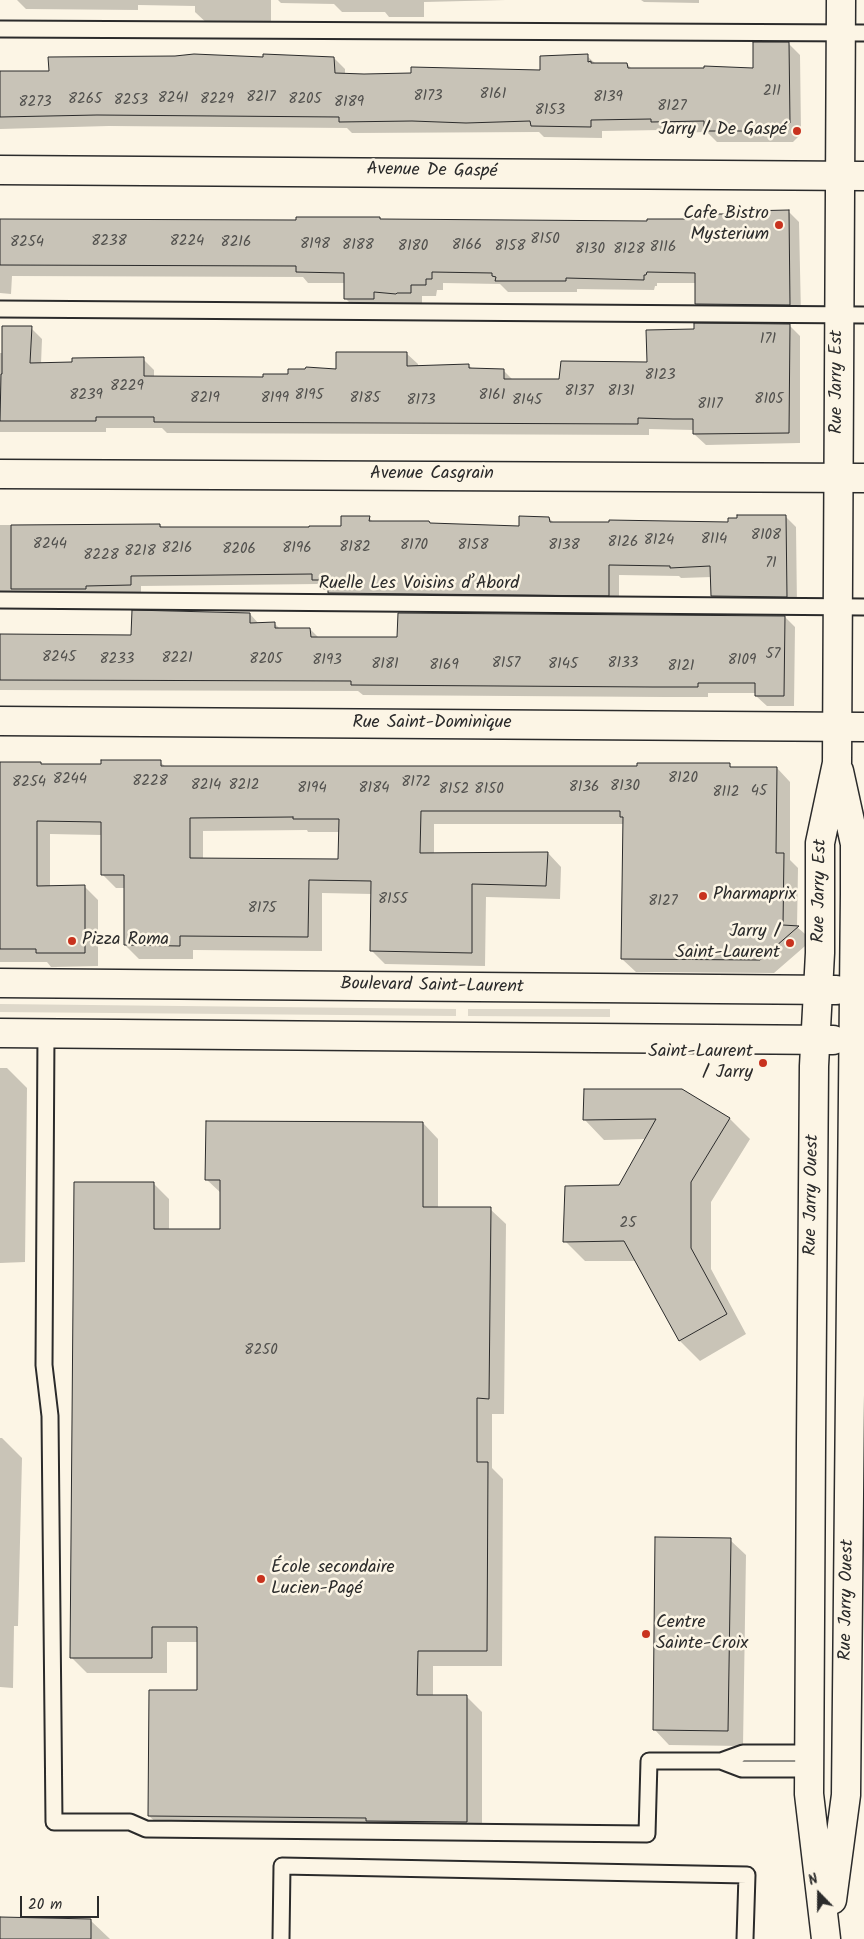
<!DOCTYPE html>
<meta charset="utf-8">
<style>
body{margin:0}
#map{position:relative;width:864px;height:1939px;overflow:hidden;background:#fcf5e5;font-family:Kalam,sans-serif}
canvas{display:block}
.north{position:absolute;left:794px;top:1869px;width:50px;height:50px;-webkit-text-stroke:4px #fcf5e5;paint-order:stroke;rotate:338deg;font-size:14px;font-weight:700;line-height:20px;text-align:center;color:#2b2b2b}
.north::after{content:'';display:block;margin:auto;width:18px;height:22px;background:#2b2b2b;clip-path:polygon(50% 0,100% 100%,50% 72%,0 100%)}
.scale{position:absolute;left:20px;top:1896px;width:79px;height:22px;box-sizing:border-box;border:2px solid #2b2b2b;border-top:0;padding-left:6px;font-size:15px;line-height:18px;white-space:nowrap;color:#2b2b2b;-webkit-text-stroke:4px #fcf5e5;paint-order:stroke}
</style>
<div id="map">
<canvas width="864" height="1939"></canvas>
<div class="north">N</div>
<div class="scale">20 m</div>
</div>
<script>
const g = document.querySelector('canvas').getContext('2d');
g.lineJoin = 'round';
function fillPath(path, color) { g.fillStyle = color; g.fill(path, 'evenodd'); }
const toPath = rows => new Path2D(rows.map(r => 'M' + r).join(''));
function stroke(path, color, width, dash) { g.strokeStyle = color; g.lineWidth = width; g.lineCap = dash ? 'butt' : 'round'; g.setLineDash(dash || []); g.stroke(path); }
function write(font, color, halo, rows, align = 'center') {
  g.font = font + ' Kalam,sans-serif'; g.lineWidth = 5; g.setLineDash([]); g.textBaseline = 'middle'; g.strokeStyle = halo; g.fillStyle = color; for (const [text, x, y, turn = 0] of rows) {
    g.save(); g.translate(x, y); g.rotate((+turn || 0) * Math.PI / 180); g.textAlign = isNaN(turn) ? turn : align; if (halo) g.strokeText(text, 0, 0); g.fillText(text, 0, 0); g.restore();
  }
}
const green = toPath([
 [0,1004,456,1009,456,1016,0,1012],
 [468,1009,610,1009,610,1017,468,1016]
]);
const shadow = toPath([
 [17,0,271,0,271,28,211,27,195,12,195,6,138,5,138,10,26,9],
 [278,0,506,0,424,2,424,17,389,17,385,12,342,12,334,4,281,3],
 [641,0,699,0,699,3,644,2],
 [788,43,800,55,801,134,793,142,717,142,707,132,664,133,661,130,602,131,602,138,544,137,539,132,352,133,347,128,109,126,0,129,0,72,50,72,264,58,334,58,345,69,345,75,541,71,587,56,596,64,627,64,632,69,755,69],
 [788,211,799,222,801,316,707,315,696,304,696,283,657,283,657,286,655,286,654,290,577,289,577,292,508,292,500,284,443,283,443,290,437,290,436,296,422,296,422,304,407,304,407,305,385,303,384,310,357,310,345,298,346,283,308,283,303,277,12,276,11,294,0,293,0,220,297,222,380,218,382,221,648,222,696,220],
 [789,325,800,336,800,443,706,445,694,434,694,430,649,429,649,435,167,433,162,428,106,428,106,432,0,432,0,353,3,353,31,328,42,339,41,364,143,359,154,370,154,378,265,379,337,370,406,353,418,364,418,367,468,365,473,369,503,370,514,381,560,381,648,363,696,330],
 [786,517,796,527,797,607,723,606,712,596,712,577,681,578,679,576,619,575,619,606,340,603,330,593,330,590,324,590,318,584,141,586,141,595,5,602,0,608,0,525,160,525,163,528,342,527,369,518,373,522,520,527,549,518,554,523,729,523],
 [250,614,259,624,274,623,280,629,310,629,319,638,398,639,785,617,795,627,794,706,767,706,756,696,756,693,708,693,708,697,663,697,363,695,358,691,0,690,0,635,132,637],
 [160,762,166,767,620,767,729,765,732,768,777,768,790,782,790,860,798,868,797,927,812,940,774,973,636,972,622,959,624,824,434,824,434,854,548,853,561,867,560,899,486,897,485,966,385,964,372,951,372,894,322,893,322,951,193,950,193,959,139,959,125,945,125,888,116,888,102,874,102,835,50,834,50,887,84,886,98,900,98,966,51,967,47,962,0,962,0,763,40,763,43,765,102,765],
 [307,830,308,832,340,832,339,861,203,860,203,831],
 [0,1068,7,1068,27,1088,25,1262,0,1263],
 [585,1090,730,1119,750,1139,711,1202,711,1269,746,1334,700,1361,680,1341,636,1261,585,1261,565,1241,619,1186,646,1139,604,1140,584,1119],
 [423,1123,438,1139,438,1209,490,1209,506,1224,504,1414,492,1414,492,1468,503,1479,502,1666,433,1666,433,1696,467,1697,482,1712,482,1837,165,1831,149,1816,198,1692,198,1642,167,1642,167,1673,87,1673,71,1657,154,1184,169,1199,169,1230,221,1231,222,1194,206,1179],
 [0,1438,2,1438,22,1458,18,1626,14,1626,13,1688,0,1687],
 [730,1540,746,1555,743,1746,669,1745,654,1729],
 [0,1919,90,1920,110,1939,0,1939]
]);
const building = toPath([
 [753,42,789,42,790,123,781,131,704,131,704,121,651,122,651,119,591,120,591,127,531,126,530,121,466,123,412,121,339,122,339,117,97,115,0,117,0,71,49,71,48,57,175,56,194,54,263,57,263,54,334,57,335,73,364,74,411,73,411,67,540,70,540,56,588,54,588,62,591,61,591,63,627,63,628,68,704,68,704,66,753,68,753,42],
 [789,210,790,305,695,304,695,273,647,272,646,275,644,275,644,280,566,278,566,281,495,281,496,277,492,276,492,273,432,272,432,279,426,279,426,285,411,285,411,293,397,293,396,294,374,292,374,299,344,299,344,273,296,272,296,266,0,265,0,219,296,220,296,217,380,217,380,219,647,221,647,219,695,219,695,214,745,214,745,211,789,210],
 [694,323,790,324,789,433,693,434,693,419,673,419,638,418,638,424,154,422,154,417,96,417,96,421,0,421,1,374,2,374,2,326,32,326,30,363,72,362,72,358,144,357,144,376,263,377,263,374,288,374,288,369,305,369,306,367,336,369,336,352,407,352,407,366,469,364,469,368,504,369,504,379,559,379,561,361,647,362,646,330,694,329,694,323],
 [737,515,786,515,787,597,711,596,710,566,670,568,670,566,609,565,609,596,328,593,328,580,312,580,312,574,131,576,131,585,86,586,86,589,11,589,11,525,160,524,160,527,309,527,309,526,341,526,341,516,370,516,369,521,429,521,430,523,519,526,519,516,549,517,550,522,609,522,609,520,728,522,728,518,737,518,737,515],
 [132,610,250,613,250,623,275,622,275,628,310,628,311,637,397,637,398,613,785,616,784,696,755,696,755,683,698,683,698,687,652,687,351,685,351,681,0,680,0,634,131,635,132,610],
 [101,760,161,760,161,766,637,766,637,763,730,763,730,767,777,767,776,853,784,853,783,925,799,926,760,960,621,959,623,817,620,817,620,811,421,811,420,853,548,852,546,886,472,884,472,953,370,951,371,881,309,880,308,937,180,936,180,946,124,945,124,875,101,875,101,822,37,821,37,886,85,885,85,953,36,953,36,949,0,949,0,762,41,762,41,764,101,764,101,760],
 [293,817,293,819,339,819,338,859,190,858,190,818,293,817],
 [584,1089,682,1089,730,1118,691,1182,691,1248,727,1314,679,1341,624,1241,563,1242,565,1186,619,1185,656,1119,583,1120,584,1089],
 [206,1121,423,1122,423,1207,491,1207,489,1399,477,1398,477,1462,488,1462,487,1651,418,1651,417,1695,467,1695,467,1822,366,1821,366,1818,148,1816,149,1690,197,1690,197,1627,152,1627,152,1658,70,1658,74,1182,154,1182,154,1229,220,1229,220,1180,205,1180,206,1121],
 [655,1537,731,1538,728,1731,653,1730,655,1537],
 [0,1917,91,1919,91,1939,0,1939,0,1917]
]);
const service = toPath([
 [0,29,864,33],
 [0,309,864,315],
 [0,600,864,607],
 [46,1033,44,1365,50,1416,54,1822,130,1822,146,1829,647,1834,649,1761,721,1761],
 [809,1769,742,1769,721,1761,743,1753,810,1753],
 [281,1939,282,1866,747,1875,745,1939]
]);
const minor = toPath([
 [0,170,864,176],
 [0,474,864,478],
 [0,721,864,727]
]);
const secondary = toPath([
 [0,983,836,990],
 [0,1033,833,1040],
 [832,1900,846,1795,855,894,855,844,839,771],
 [826,1939,809,1794,811,1442,814,1066,820,953,820,843,837,763,841,0]
]);
const markers = [
 [797,131,5,"#c8321e"],
 [779,225,5,"#c8321e"],
 [703,896,5,"#c8321e"],
 [72,941,5,"#c8321e"],
 [790,943,5,"#c8321e"],
 [763,1063,5,"#c8321e"],
 [261,1579,5,"#c8321e"],
 [646,1634,5,"#c8321e"]
];
const numberNames = [
 ["211",772,92],
 ["8161",493,95],
 ["8173",428,97],
 ["8217",261,98],
 ["8139",608,98],
 ["8241",173,99],
 ["8265",85,100],
 ["8229",217,100],
 ["8205",305,100],
 ["8253",131,101],
 ["8273",35,103],
 ["8189",349,103],
 ["8127",672,107],
 ["8153",550,111],
 ["8150",545,240],
 ["8238",109,242],
 ["8224",187,242],
 ["8254",27,243],
 ["8216",236,243],
 ["8198",315,245],
 ["8188",358,246],
 ["8166",467,246],
 ["8180",413,247],
 ["8158",510,247],
 ["8116",663,248],
 ["8130",590,250],
 ["8128",629,250],
 ["171",768,340],
 ["8123",660,376],
 ["8229",127,387],
 ["8137",579,392],
 ["8131",621,392],
 ["8239",86,396],
 ["8195",309,396],
 ["8161",492,396],
 ["8219",205,399],
 ["8199",275,399],
 ["8185",365,399],
 ["8105",769,400],
 ["8173",421,401],
 ["8145",527,401],
 ["8117",710,405],
 ["8108",766,536],
 ["8114",714,540],
 ["8124",659,541],
 ["8126",623,543],
 ["8244",50,545],
 ["8170",414,546],
 ["8158",473,546],
 ["8138",564,546],
 ["8182",355,548],
 ["8216",177,549],
 ["8196",297,549],
 ["8206",239,550],
 ["8218",140,552],
 ["8228",101,556],
 ["71",771,564],
 ["57",773,655],
 ["8245",59,658],
 ["8221",177,659],
 ["8233",117,660],
 ["8205",266,660],
 ["8193",327,661],
 ["8109",742,661],
 ["8157",506,664],
 ["8133",623,664],
 ["8181",385,665],
 ["8145",563,665],
 ["8169",444,666],
 ["8121",681,667],
 ["8120",683,779],
 ["8244",70,780],
 ["8228",150,782],
 ["8254",29,783],
 ["8172",416,783],
 ["8214",206,786],
 ["8212",244,786],
 ["8130",625,787],
 ["8136",584,788],
 ["8194",312,789],
 ["8184",374,789],
 ["8152",454,790],
 ["8150",489,790],
 ["45",759,792],
 ["8112",726,793],
 ["8155",393,900],
 ["8127",663,902],
 ["8175",262,909],
 ["25",628,1224],
 ["8250",261,1351]
];
const poiNames = [
 ["Jarry / De Gaspé",787,131],
 ["Cafe Bistro",769,215],
 ["Mysterium",769,236],
 ["Pharmaprix",713,896,"left"],
 ["Jarry /",780,933],
 ["Saint-Laurent",780,954],
 ["Pizza Roma",82,941,"left"],
 ["Saint-Laurent",753,1053],
 ["/ Jarry",753,1074],
 ["École secondaire",271,1569,"left"],
 ["Lucien-Pagé",271,1590,"left"],
 ["Centre",656,1624,"left"],
 ["Sainte-Croix",656,1645,"left"]
];
const streetNames = [
 ["Avenue De Gaspé",432,172,1],
 ["Rue Jarry Est",838,382,-90],
 ["Avenue Casgrain",432,475],
 ["Ruelle Les Voisins d’Abord",419,585],
 ["Rue Saint-Dominique",432,724],
 ["Rue Jarry Est",821,891,-89],
 ["Boulevard Saint-Laurent",432,987,1],
 ["Rue Jarry Ouest",813,1195,-89],
 ["Rue Jarry Ouest",848,1600,-89]
];
fillPath(green, '#ded8ca');
fillPath(shadow, '#0003');
fillPath(building, '#c8c3b7');
stroke(building, '#2b2b2b', 1);
stroke(service, '#2b2b2b', 19);
stroke(minor, '#2b2b2b', 31);
stroke(secondary, '#2b2b2b', 31);
stroke(service, '#fcf5e5', 15);
stroke(minor, '#fcf5e5', 28);
stroke(secondary, '#fcf5e5', 28);
for (const [x, y, r, color] of markers) { const dot = new Path2D(); dot.arc(x, y, r, 0, 2 * Math.PI); g.fillStyle = color; g.fill(dot); stroke(dot, '#fcf5e5', 2); }
write('15px', '#52514e', null, numberNames);
write('18px', '#2b2b2b', '#fcf5e5', poiNames, 'right');
write('18px', '#2b2b2b', '#fcf5e5', streetNames);
</script>
